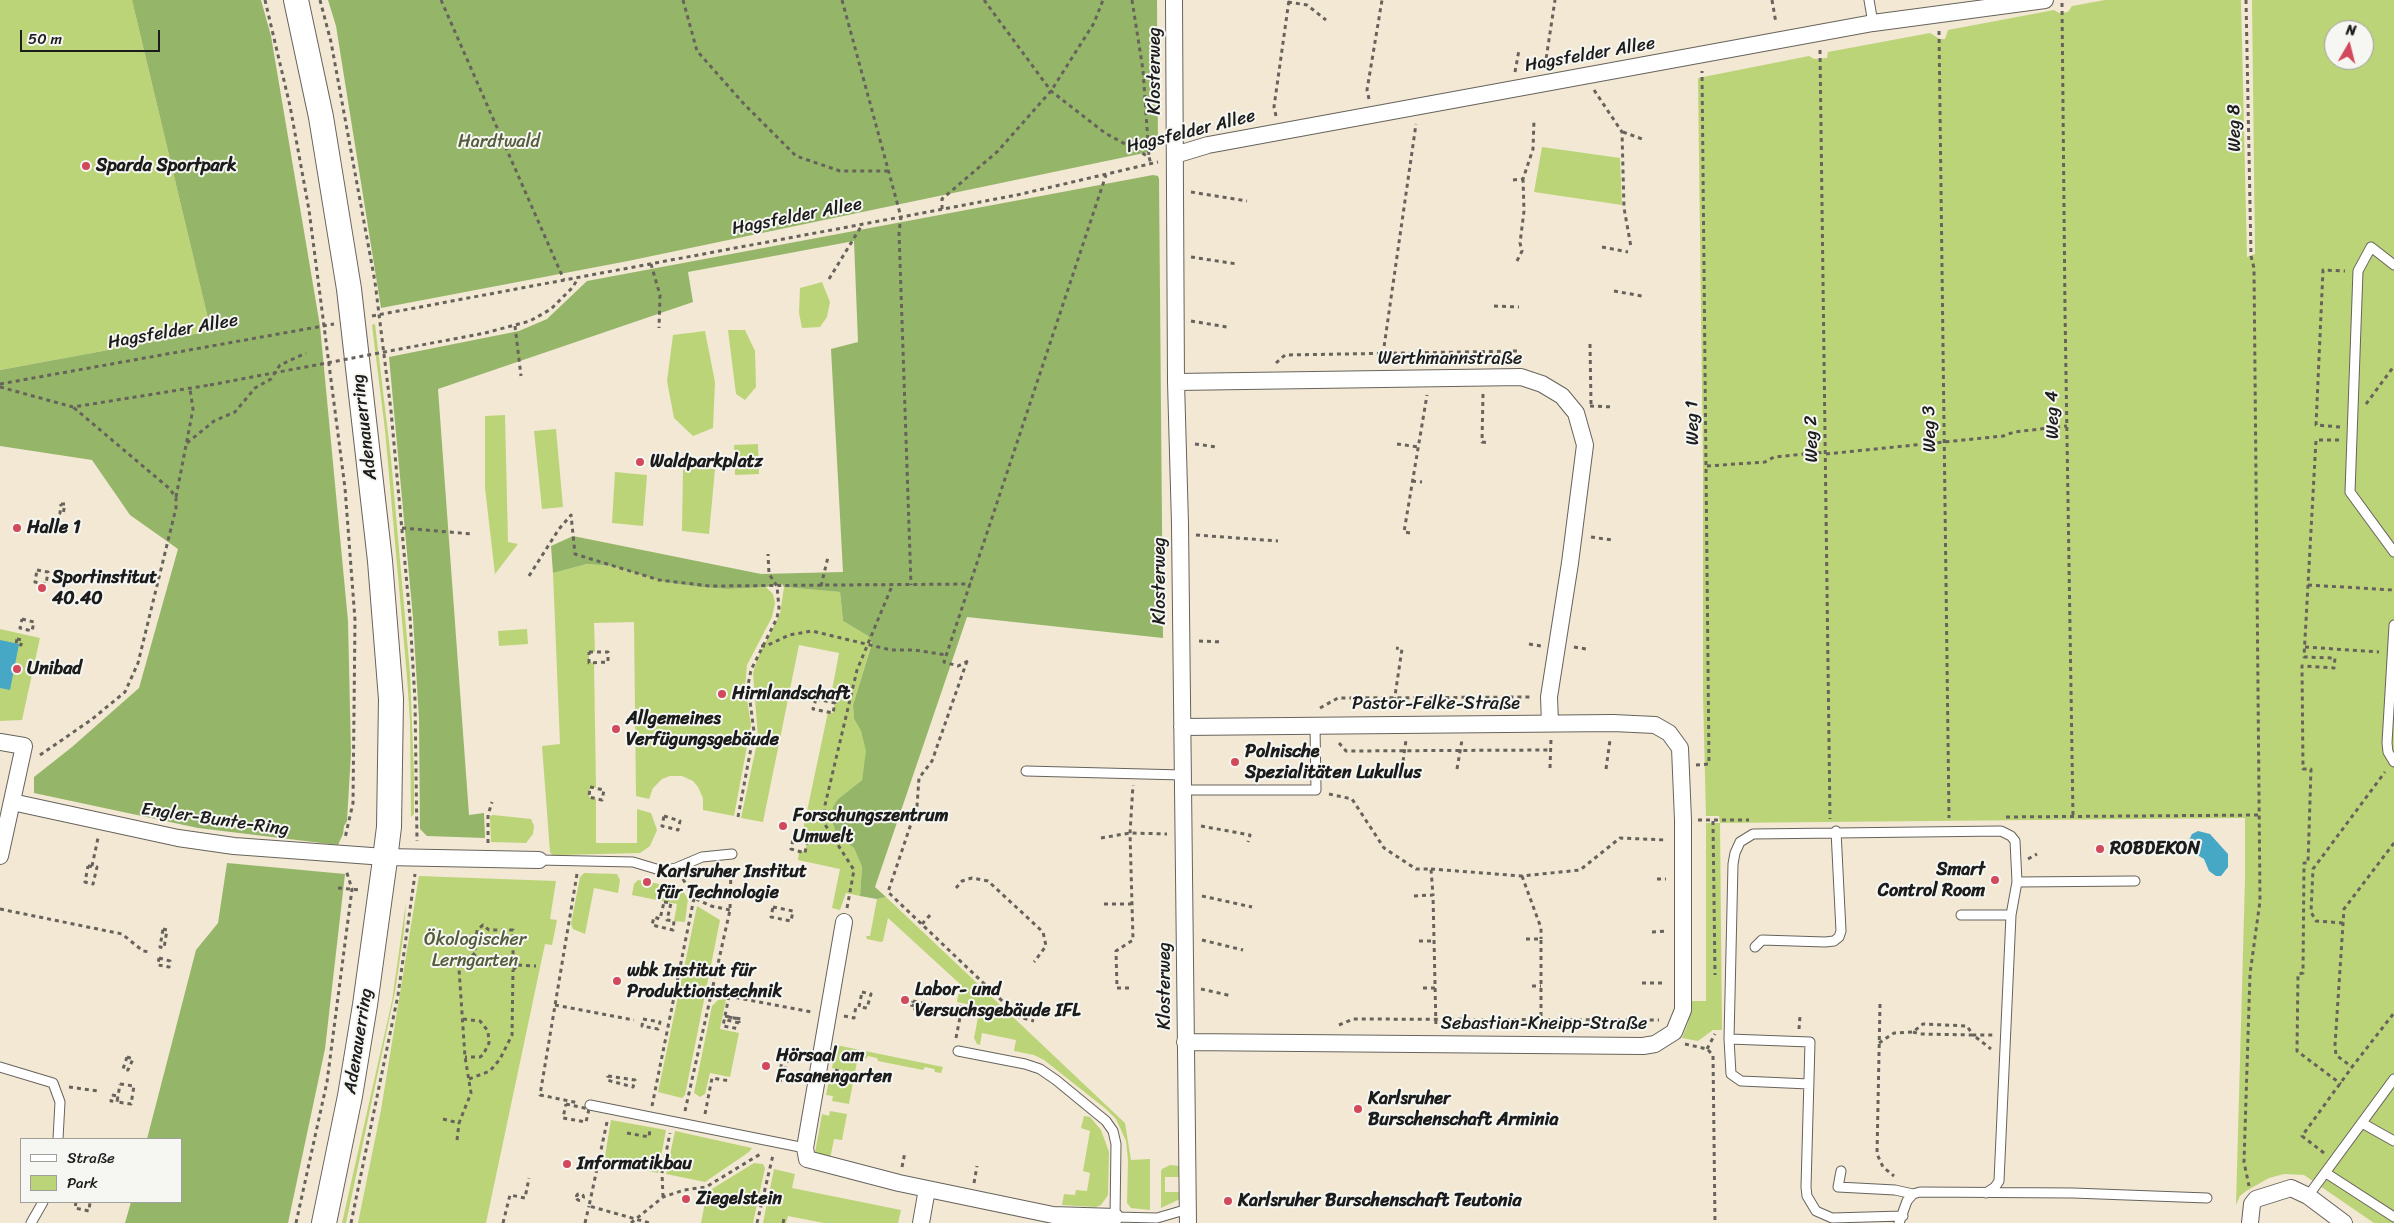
<!DOCTYPE html>
<meta charset="utf-8">
<style>
body{margin:0}
#map{position:relative;width:2394px;height:1223px;overflow:hidden;background:#f2e8d4;font-family:Sriracha,sans-serif}
canvas{display:block}
.legend{position:absolute;left:20px;top:1138px;width:162px;height:65px;box-sizing:border-box;background:#f6f6f2;border:1px solid #9f9f9c;margin:0;padding:6px 9px;list-style:none;font-size:15px;color:#1c1c1c}
.legend li{display:flex;align-items:center;gap:10px;height:25px}
.legend b{width:25px;border:1px solid #9f9f9c}
.north{position:absolute;left:2324px;top:20px;width:50px;height:50px;box-sizing:border-box;background:#f6f6f2;border:1px solid #9f9f9c;border-radius:50%;rotate:8deg;font-size:14px;font-weight:700;line-height:20px;text-align:center;color:#1c1c1c}
.north::after{content:'';display:block;margin:auto;width:18px;height:22px;background:#d1495b;clip-path:polygon(50% 0,100% 100%,50% 72%,0 100%)}
.scale{position:absolute;left:20px;top:30px;width:140px;height:22px;box-sizing:border-box;border:2px solid #1c1c1c;border-top:0;padding-left:6px;font-size:15px;line-height:18px;white-space:nowrap;color:#1c1c1c;-webkit-text-stroke:4px #f6f6f2;paint-order:stroke}
</style>
<div id="map">
<canvas width="2394" height="1223"></canvas>
<ul class="legend">
<li><b style="height:6px;background:#fff"></b>Straße</li>
<li><b style="height:14px;background:#bcd478"></b>Park</li>
</ul>
<div class="north">N</div>
<div class="scale">50 m</div>
</div>
<script>
const g = document.querySelector('canvas').getContext('2d');
g.lineJoin = 'round';
function fillPath(path, color) { g.fillStyle = color; g.fill(path, 'evenodd'); }
const toPath = rows => new Path2D(rows.map(r => 'M' + r).join(''));
function stroke(path, color, width, dash) { g.strokeStyle = color; g.lineWidth = width; g.lineCap = dash ? 'butt' : 'round'; g.setLineDash(dash || []); g.stroke(path); }
function write(font, color, halo, rows, align = 'center') {
  g.font = font + ' Sriracha,sans-serif'; g.lineWidth = 4; g.setLineDash([]); g.textBaseline = 'middle'; g.strokeStyle = halo; g.fillStyle = color; for (const [text, x, y, turn = 0] of rows) {
    g.save(); g.translate(x, y); g.rotate((+turn || 0) * Math.PI / 180); g.textAlign = isNaN(turn) ? turn : align; if (halo) g.strokeText(text, 0, 0); g.fillText(text, 0, 0); g.restore();
  }
}
const green = toPath([
 [0,0,132,0,211,331,0,370],
 [2105,0,2241,0,2247,257,2255,254,2252,0,2394,0,2394,1223,2374,1223,2304,1175,2284,1174,2269,1178,2246,1191,2240,1196,2236,1205,2245,879,2245,818,1720,823,1722,1030,1713,1030,1698,1041,1682,1038,1688,1023,1691,1001,1706,1001,1706,823,1720,823,1719,816,1706,816,1703,696,1703,466,1698,78,1809,56,1814,59,1827,58,1828,52,1930,33,1940,39,1945,39,1948,30,2054,10,2059,13,2068,12,2072,6],
 [2334,30,2364,30,2364,60,2334,60],
 [1542,147,1620,158,1622,205,1534,192],
 [822,282,830,302,827,317,820,327,802,328,799,313,800,288],
 [375,324,391,459,410,673,414,775,414,814,411,817,410,722,407,677,385,430,372,325],
 [728,330,745,330,755,351,756,387,745,400,736,394],
 [705,331,715,382,713,428,693,436,674,418,667,381,673,335],
 [505,415,508,542,518,544,495,574,485,488,485,416],
 [556,429,563,507,542,509,534,431],
 [758,444,759,474,735,475,734,445],
 [683,467,715,469,709,534,682,531],
 [615,472,647,475,643,526,612,523],
 [587,564,612,566,665,582,700,587,728,589,766,587,773,594,775,603,772,617,747,665,745,687,751,725,734,816,703,810,703,798,698,787,693,781,682,776,670,776,662,779,653,788,649,799,636,796,634,622,594,623,595,652,589,652,589,662,594,663,596,788,590,787,589,797,596,799,596,843,637,843,637,809,651,813,657,830,650,846,640,853,560,855,552,855,550,852,542,746,560,744,553,573],
 [784,587,840,592,843,621,868,636,872,642,853,705,854,719,861,731,867,751,862,780,838,799,831,818,837,836,854,848,862,867,860,896,846,893,840,910,832,908,840,869,798,860,799,851,805,852,809,832,803,830,828,712,833,713,835,703,830,701,839,653,799,645,763,822,741,818,758,738,753,673,758,657,780,614],
 [0,629,40,638,22,720,0,721],
 [527,629,528,644,499,646,498,631],
 [493,815,531,819,534,826,533,834,526,843,491,842,490,816],
 [584,873,617,874,620,880,618,893,594,888,585,934,573,929,571,924,580,877],
 [419,876,556,881,550,919,557,920,552,945,545,944,486,1223,358,1223,381,1110],
 [638,880,681,888,688,899,685,922,674,921,677,904,632,895,634,884],
 [886,897,1125,1123,1131,1160,1150,1159,1150,1210,1131,1208,1127,1203,1128,1160,1126,1141,1116,1119,1106,1109,1044,1060,1034,1055,1014,1051,1016,1040,982,1033,980,1045,977,1044,974,1038,980,1007,957,1002,960,984,888,918,883,941,881,942,867,939,866,936,870,936,877,899],
 [406,902,404,931,395,992,346,1223,342,1223,392,1001],
 [697,906,720,920,685,1095,682,1098,658,1092],
 [726,999,720,1029,739,1033,730,1077,710,1073,705,1094,700,1097,694,1093,712,1006,718,1000],
 [836,1045,943,1067,941,1073,935,1072,934,1069,925,1067,923,1070,878,1061,877,1058,868,1056,866,1059,858,1057,855,1072,832,1068],
 [831,1072,854,1077,849,1104,832,1101,833,1096,826,1095],
 [830,1111,847,1114,842,1140,834,1139,830,1159,815,1153,822,1114,829,1116],
 [1084,1116,1090,1117,1101,1130,1109,1152,1108,1195,1101,1205,1096,1207,1062,1205,1064,1194,1075,1195,1076,1190,1087,1191,1090,1173,1083,1171,1090,1131,1081,1128],
 [611,1120,666,1130,658,1173,604,1162],
 [675,1131,752,1148,749,1152,705,1182,666,1174],
 [754,1163,763,1164,765,1168,753,1223,701,1223,707,1192],
 [1170,1165,1180,1166,1180,1177,1165,1177,1165,1192,1180,1192,1180,1199,1161,1208,1161,1172,1162,1169],
 [774,1169,795,1174,792,1188,901,1210,898,1223,824,1223,788,1216,786,1223,763,1223]
]);
const forest = toPath([
 [132,0,261,0,271,36,320,326,348,621,351,753,347,821,344,826,343,834,338,845,198,828,34,793,34,777,72,747,139,688,178,549,130,515,92,460,0,446,0,370,211,331],
 [328,0,1157,0,1158,147,1154,151,628,261,381,308,336,26],
 [1153,175,1158,176,1159,179,1163,638,967,617,875,887,886,897,877,899,860,896,862,867,854,848,837,836,831,818,833,807,838,799,862,780,866,751,861,731,854,719,853,705,872,643,868,636,843,621,840,592,784,587,782,584,766,587,728,589,700,587,665,582,612,566,587,564,553,573,551,546,573,536,761,574,843,572,831,349,858,342,854,241,688,272,693,302,438,389,469,815,484,813,485,838,427,836,420,829,419,719,413,618,389,357,519,331,547,319,587,281],
 [227,863,345,874,325,1049,288,1223,125,1223,131,1202,181,1202,181,1139,147,1139,196,950,218,923]
]);
const water = toPath([
 [0,640,19,644,10,690,0,688],
 [2198,831,2210,834,2228,854,2228,867,2221,876,2216,876,2209,871,2204,859,2194,853,2187,844,2192,834]
]);
const path = toPath([
 [265,0,290,106,309,210,345,488,355,620,353,803,345,838],
 [320,0,331,42,375,282,391,411,410,618,415,700,417,841],
 [441,0,564,280],
 [683,0,697,51,744,104,796,156,840,171,888,171],
 [842,0,901,217,899,232,911,585],
 [984,0,1051,91,1105,133,1149,157,1151,164],
 [1132,0,1143,70,1149,157],
 [1772,0,1776,23],
 [2246,0,2251,256,2254,268,2260,901,2250,974,2244,1162,2249,1186],
 [1288,2,1307,5,1326,20],
 [2062,3,2065,311,2073,817],
 [1939,31,1949,818],
 [1820,50,1830,819],
 [1545,66,1555,0],
 [1515,72,1519,50],
 [1594,90,1622,132,1624,208,1631,247],
 [1369,99,1367,90,1382,0],
 [1276,116,1274,107,1289,0],
 [1623,132,1642,139],
 [1513,180,1523,179,1533,149,1534,120],
 [1191,192,1247,201],
 [942,209,942,199,998,151,1051,91,1094,23,1103,0],
 [1602,247,1628,252],
 [1191,257,1237,264],
 [1517,261,1522,251,1520,243,1524,211,1523,179],
 [651,264,660,295,659,328],
 [829,279,862,225],
 [1614,291,1642,296],
 [1494,306,1519,307],
 [372,316,901,217,1017,195,1158,162],
 [1191,321,1227,327],
 [515,326,521,376],
 [485,333,530,321,551,309,573,287,578,278],
 [1590,344,1591,404],
 [1383,354,1416,124],
 [1276,363,1285,355,1520,351],
 [0,384,334,324],
 [0,387,73,407,210,385],
 [1483,394,1482,442,1489,443],
 [2366,404,2394,366],
 [1590,406,1614,407],
 [2340,427,2316,425,2323,270,2345,271],
 [2339,440,2316,440,2304,657,2335,658,2334,668,2302,666,2303,769,2311,769,2308,863,2304,863,2303,973,2298,974,2297,1051,2341,1084],
 [187,443,214,421,235,412,255,388,271,379,280,365,306,353],
 [1195,444,1217,447],
 [1397,444,1419,447],
 [1826,454,2003,436,2014,432,2067,426],
 [1707,466,1765,462,1774,457,1826,452],
 [1412,481,1422,482],
 [176,497,193,409,190,389],
 [61,504,65,504,63,514,60,513,61,504],
 [402,528,472,534],
 [1410,533,1404,532,1427,395],
 [1196,535,1278,541],
 [1591,537,1612,540],
 [37,570,48,572,46,584,35,582,37,570],
 [529,576,559,529,571,515,575,554,659,580,710,586,971,584],
 [2308,585,2394,590],
 [821,586,828,557],
 [22,619,34,622,32,631,20,628,22,619],
 [17,639,22,640,21,645,16,644,17,639],
 [1199,641,1223,642],
 [1529,644,1541,646],
 [761,646,766,646,789,635,812,631,891,650,915,650,946,655],
 [1574,647,1586,649],
 [2305,647,2379,652],
 [589,652,608,652,608,662,589,663,589,652],
 [967,661,932,761,919,778,917,806,888,892,1019,1017,1034,1021],
 [968,661,958,666,944,662,1106,175],
 [816,699,835,703,833,713,813,709,816,699],
 [1320,708,1338,698,1533,697],
 [1393,709,1402,649,1396,648],
 [1339,743,1346,751,1551,750],
 [40,755,91,720,125,692,138,663,176,508,176,498,170,489,73,407],
 [1696,765,1709,764,1702,71],
 [1550,768,1551,739],
 [1402,769,1406,740],
 [1457,769,1462,740],
 [1606,769,1610,740],
 [590,787,604,790,602,800,589,797,590,787],
 [1329,794,1352,799,1384,848,1416,869,1431,869,1433,895],
 [664,816,680,821,678,830,662,826,664,816],
 [738,817,754,732,748,685,751,670,777,618,779,608,777,586,769,574,768,554],
 [2006,817,2260,815],
 [1698,820,1749,820],
 [1713,821,1715,975],
 [1201,826,1250,835,1248,842],
 [795,829,809,831,805,853,791,849,795,829],
 [1101,838,1130,833,1167,834],
 [488,843,488,815,492,802],
 [2394,843,2344,909,2335,1045,2336,1055,2352,1067,2394,1013],
 [2028,859,2037,854],
 [88,866,97,867,93,884,85,882,88,866],
 [92,866,98,838],
 [1431,869,1522,876,1580,870,1620,838,1666,840],
 [577,874,540,1095,579,1103],
 [1522,876,1541,928,1541,939],
 [683,879,694,898,711,906,730,910],
 [1657,879,1666,879],
 [338,888,360,890],
 [956,888,962,881,972,878,988,881,1043,932,1046,946,1034,962],
 [1202,896,1252,907],
 [1414,896,1433,895,1436,1028],
 [664,902,671,903,667,920,674,921,673,930,652,925,654,917,660,919,664,902],
 [1104,904,1131,904],
 [773,907,793,911,791,921,771,917,773,907],
 [847,908,854,870,824,823,825,805,857,670,892,586],
 [0,909,122,934,143,951,150,952],
 [2343,923,2316,921,2311,912,2313,869,2385,772],
 [922,924,932,913],
 [163,929,167,930,164,948,160,947,163,929],
 [1652,932,1666,931],
 [1526,939,1541,939,1541,1029],
 [1202,940,1243,950],
 [1419,941,1435,941],
 [159,958,170,961,169,967,158,965,159,958],
 [508,965,474,964,477,930,483,925,489,930,513,930,513,960,508,965,513,970,518,965,513,960],
 [518,965,536,966],
 [1642,983,1666,983],
 [1532,986,1541,986],
 [1129,988,1117,988,1116,951,1133,940,1130,833,1133,785],
 [1423,988,1437,988],
 [1201,989,1232,996],
 [862,992,871,994,867,1008,859,1007,862,992],
 [712,993,812,1012],
 [729,996,723,1026,740,1029],
 [913,1001,926,1004,925,1007,912,1005,913,1001],
 [1880,1004,1877,1154,1883,1167,1894,1176],
 [555,1005,634,1020],
 [912,1005,925,1007,924,1011,911,1008,912,1005],
 [725,1016,739,1019,739,1023],
 [844,1016,854,1018,856,1006],
 [463,1019,480,1021,488,1031,489,1043,483,1055,480,1057,465,1057],
 [643,1019,660,1022,658,1029,642,1026,643,1019],
 [1339,1025,1353,1019,1659,1020],
 [1799,1029,1800,1016],
 [1913,1032,1920,1034,1973,1035,1991,1049],
 [956,1038,962,1007,956,1006],
 [1879,1043,1894,1033,1913,1032,1923,1024,1967,1026,1973,1035,1994,1035],
 [1685,1044,1707,1049,1713,1055,1715,1223],
 [785,1048,790,1048,783,1081,778,1080,785,1048],
 [1707,1049,1715,1034],
 [127,1057,133,1059,128,1070,123,1069,127,1057],
 [835,1070,855,1075],
 [608,1076,635,1080,633,1087,607,1080,608,1076],
 [469,1079,490,1071,500,1059,512,1035,513,970],
 [120,1084,134,1086,131,1104,117,1102,120,1084],
 [69,1087,98,1091],
 [112,1095,118,1096,117,1102,111,1101,112,1095],
 [566,1104,589,1109,586,1122,563,1118,566,1104],
 [652,1106,694,898],
 [685,1111,730,910,731,867],
 [705,1114,712,1078,730,1081],
 [443,1119,459,1123,471,1093,465,1057,459,969,475,953],
 [607,1122,589,1206,650,1223],
 [627,1133,649,1137,650,1129],
 [457,1140,459,1123],
 [2324,1153,2302,1136,2352,1067],
 [902,1167,905,1152],
 [974,1183,977,1166],
 '576.5 1197a3.5 3.5 0 1 1 7 0a3.5 3.5 0 1 1-7 0Z',
 [663,1197,662,1173,670,1133],
 [76,1202,75,1208,89,1211,90,1202],
 [296,1223,327,1082,352,889,346,870],
 [351,1223,398,995,415,874],
 [503,1223,510,1195,525,1198,529,1178],
 [585,1223,589,1206],
 [631,1223,663,1197,684,1190,706,1187,762,1153],
 [757,1223,773,1155],
 [783,1223,784,1219,787,1220]
]);
const lane = toPath([
 [1869,0,1873,23],
 [2394,265,2371,247,2358,271,2350,492,2394,552],
 [2394,625,2387,743,2388,752,2394,762],
 [1026,771,1183,775],
 [1183,790,1316,790,1315,725],
 [539,860,633,862,663,871,676,868,702,857,732,854],
 [2017,882,2135,881],
 [1961,915,2011,915],
 [1755,947,1762,940,1825,942,1834,941,1839,937,1841,931,1836,831],
 [1729,1039,1731,1074,1741,1081,1809,1084],
 [958,1051,1025,1064,1040,1069,1056,1080,1106,1121,1113,1131,1116,1144,1115,1217,1157,1218,1188,1209],
 [0,1067,53,1083,60,1102,58,1139],
 [590,1105,805,1148],
 [2362,1123,2394,1141],
 [1841,1171,1838,1187,1895,1190,1913,1194],
 [2326,1173,2394,1217],
 [2308,1196,2394,1079],
 [1903,1216,1832,1218,1816,1211,1807,1196,1806,1187,1810,1042,1729,1039,1733,864,1735,853,1740,842,1753,834,2001,831,2011,836,2015,841,2017,882,2011,915,1999,1181,1995,1187,1986,1193],
 [31,1223,43,1202],
 [1899,1223,1907,1201,1913,1194,1920,1192,2073,1193,2207,1198]
]);
const street = toPath([
 [1174,0,1176,382,1180,524,1188,1223],
 [1175,155,1208,145,1873,23,2045,0],
 [1176,382,1521,377,1542,384,1562,396,1576,413,1585,445,1570,563,1549,697,1550,723],
 [1182,727,1613,723,1655,725,1669,733,1680,748,1683,820,1683,1010,1674,1032,1655,1044,1643,1046,1185,1042],
 [0,742,24,746,0,856],
 [12,802,178,838,234,846,385,857,539,860],
 [844,922,805,1148,807,1159,899,1183,1053,1215,1115,1217],
 [921,1223,927,1189],
 [2250,1223,2252,1204,2256,1199,2291,1188,2308,1196,2344,1223]
]);
const secondary = toPath([
 [296,0,321,117,349,289,380,561,391,699,389,827,384,867,365,1005,350,1096,324,1223]
]);
const pathBridge = toPath([
 [210,385,485,333],
 [739,1023,727,1020,728,1017,742,1019]
]);
const markers = [
 [86,166,5,"#d1495b"],
 [640,462,5,"#d1495b"],
 [17,528,5,"#d1495b"],
 [42,588,5,"#d1495b"],
 [17,669,5,"#d1495b"],
 [722,694,5,"#d1495b"],
 [616,729,5,"#d1495b"],
 [1235,762,5,"#d1495b"],
 [783,826,5,"#d1495b"],
 [2100,849,5,"#d1495b"],
 [1995,880,5,"#d1495b"],
 [647,882,5,"#d1495b"],
 [617,981,5,"#d1495b"],
 [905,1000,5,"#d1495b"],
 [766,1066,5,"#d1495b"],
 [1358,1109,5,"#d1495b"],
 [567,1164,5,"#d1495b"],
 [686,1199,5,"#d1495b"],
 [1228,1201,5,"#d1495b"]
];
const streetNames = [
 ["Hagsfelder Allee",1590,55,-10],
 ["Klosterweg",1155,71,-90],
 ["Weg 8",2235,128,-91],
 ["Hagsfelder Allee",1191,132,-14],
 ["Hagsfelder Allee",797,217,-11],
 ["Hagsfelder Allee",173,332,-10],
 ["Werthmannstraße",1450,359],
 ["Weg 4",2053,415,-91],
 ["Weg 1",1693,423,-91],
 ["Adenauerring",365,427,-97],
 ["Weg 3",1930,429,-91],
 ["Weg 2",1812,439,-91],
 ["Klosterweg",1160,581,-90],
 ["Pastor-Felke-Straße",1436,704],
 ["Engler-Bunte-Ring",215,820,8],
 ["Klosterweg",1165,986,-90],
 ["Sebastian-Kneipp-Straße",1544,1024],
 ["Adenauerring",359,1041,-81]
];
const parkNames = [
 ["Hardtwald",499,142],
 ["Ökologischer",475,940],
 ["Lerngarten",475,961]
];
const poiNames = [
 ["Sparda Sportpark",96,166],
 ["Waldparkplatz",650,462],
 ["Halle 1",27,528],
 ["Sportinstitut",52,578],
 ["40.40",52,599],
 ["Unibad",27,669],
 ["Hirnlandschaft",732,694],
 ["Allgemeines",626,719],
 ["Verfügungsgebäude",626,740],
 ["Polnische",1245,752],
 ["Spezialitäten Lukullus",1245,773],
 ["Forschungszentrum",793,816],
 ["Umwelt",793,837],
 ["ROBDEKON",2110,849],
 ["Smart",1985,870,"right"],
 ["Control Room",1985,891,"right"],
 ["Karlsruher Institut",657,872],
 ["für Technologie",657,893],
 ["wbk Institut für",627,971],
 ["Produktionstechnik",627,992],
 ["Labor- und",915,990],
 ["Versuchsgebäude IFL",915,1011],
 ["Hörsaal am",776,1056],
 ["Fasanengarten",776,1077],
 ["Karlsruher",1368,1099],
 ["Burschenschaft Arminia",1368,1120],
 ["Informatikbau",577,1164],
 ["Ziegelstein",696,1199],
 ["Karlsruher Burschenschaft Teutonia",1238,1201]
];
fillPath(green, '#bcd478');
fillPath(forest, '#95b668');
fillPath(water, '#47a8c6');
stroke(lane, '#67635c', 11);
stroke(street, '#67635c', 18);
stroke(secondary, '#67635c', 26);
stroke(path, '#67635c', 3, [4, 4]);
stroke(lane, '#fff', 9);
stroke(street, '#fff', 16);
stroke(secondary, '#fff', 24);
stroke(pathBridge, '#67635c', 3, [4, 4]);
for (const [x, y, r, color] of markers) { const dot = new Path2D(); dot.arc(x, y, r, 0, 2 * Math.PI); g.fillStyle = color; g.fill(dot); stroke(dot, '#f6f6f2', 2); }
write('18px', '#1c1c1c', '#f6f6f2', streetNames);
write('18px', '#545c3c', '#f6f6f2', parkNames);
write('bold 18px', '#1c1c1c', '#f6f6f2', poiNames, 'left');
</script>
